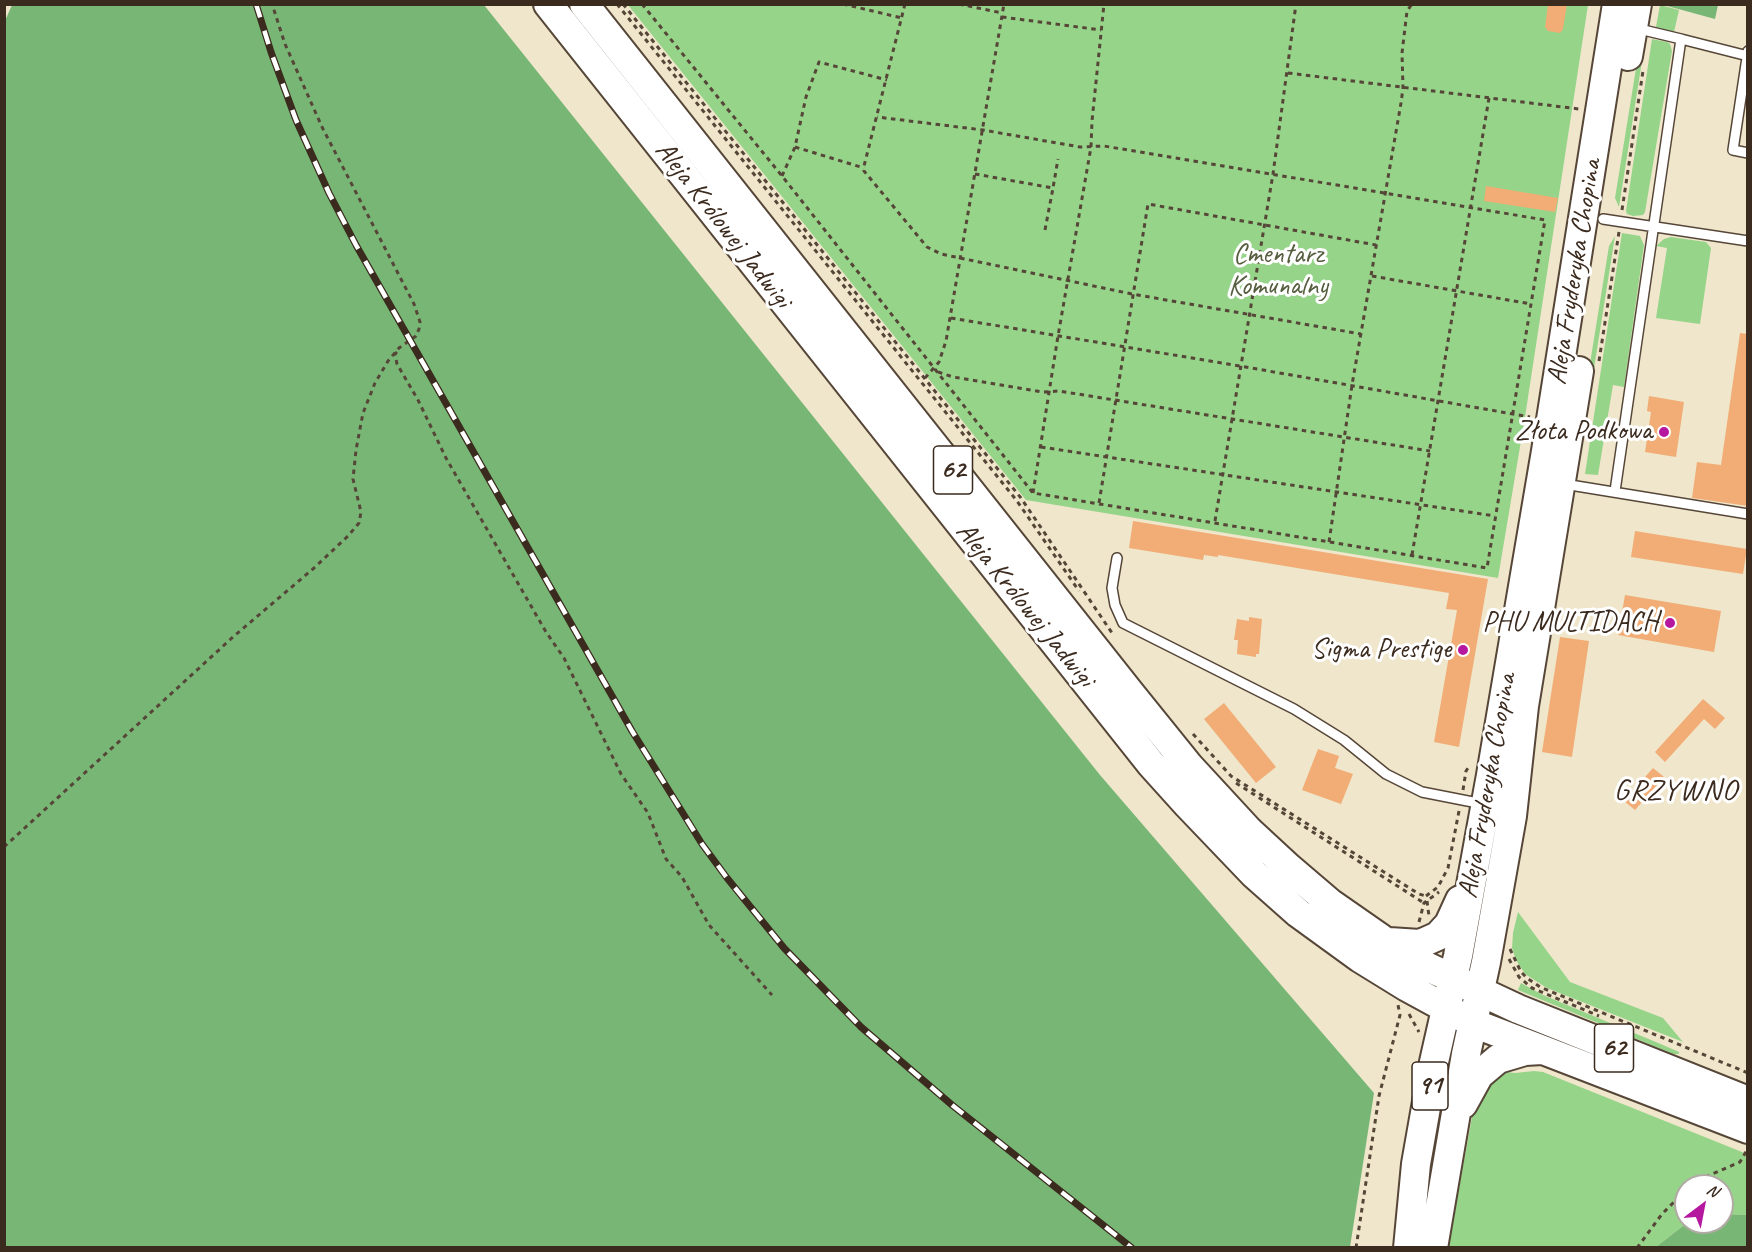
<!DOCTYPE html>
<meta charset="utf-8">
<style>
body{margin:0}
#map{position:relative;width:1752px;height:1252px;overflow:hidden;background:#efe6cb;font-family:Caveat,sans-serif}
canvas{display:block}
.frame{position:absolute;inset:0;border:6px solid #3b2a1e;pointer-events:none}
.north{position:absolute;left:1674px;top:1174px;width:60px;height:60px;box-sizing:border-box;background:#fff;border:2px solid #b1aaa5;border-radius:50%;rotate:32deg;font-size:16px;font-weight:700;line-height:24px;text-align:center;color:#3b2a1e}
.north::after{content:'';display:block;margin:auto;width:21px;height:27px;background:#b5179e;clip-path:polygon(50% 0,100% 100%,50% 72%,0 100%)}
</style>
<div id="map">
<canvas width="1752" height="1252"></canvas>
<div class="frame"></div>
<div class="north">N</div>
</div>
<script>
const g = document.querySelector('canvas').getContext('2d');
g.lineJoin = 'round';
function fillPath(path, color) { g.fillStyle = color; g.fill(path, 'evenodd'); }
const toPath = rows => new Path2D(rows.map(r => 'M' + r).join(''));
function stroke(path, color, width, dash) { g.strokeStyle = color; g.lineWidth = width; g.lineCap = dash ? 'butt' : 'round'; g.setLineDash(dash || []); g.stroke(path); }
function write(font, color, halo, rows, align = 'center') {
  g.font = font + ' Caveat,sans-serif'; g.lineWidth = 6; g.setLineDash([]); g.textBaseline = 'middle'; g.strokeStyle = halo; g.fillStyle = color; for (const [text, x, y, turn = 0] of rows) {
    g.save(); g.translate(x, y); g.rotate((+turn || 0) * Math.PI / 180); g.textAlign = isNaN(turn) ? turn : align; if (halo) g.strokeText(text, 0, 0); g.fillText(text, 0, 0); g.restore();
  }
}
const green = toPath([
 [628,5,1588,5,1525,417,1498,578,1026,500],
 [1660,5,1679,10,1674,32,1656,27],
 [1652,39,1667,42,1670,44,1672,51,1645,212,1643,215,1633,216,1627,214,1626,211],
 [1645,42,1619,207,1615,198,1639,50],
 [1622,233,1640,236,1644,245,1624,387,1613,385,1598,475,1585,474],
 [1615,236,1588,406,1587,382,1609,246],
 [1671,237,1706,242,1711,248,1700,324,1656,318,1667,248,1656,246,1664,239],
 [1518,912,1570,982,1663,1018,1683,1042,1547,988,1525,974,1516,960,1512,948,1513,933],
 [1521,983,1543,995,1663,1045,1679,1052,1679,1054,1673,1054,1518,990],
 [1497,1066,1506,1072,1515,1073,1534,1071,1543,1072,1747,1154,1747,1215,1722,1214,1722,1186,1686,1186,1686,1222,1688,1222,1656,1247,1448,1248,1475,1101]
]);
const forest = toPath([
 [1660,4,1718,4,1718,5,1715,19],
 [12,5,484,5,1100,775,1374,1093,1350,1247,5,1247,4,23],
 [1722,1214,1747,1215,1747,1247,1656,1247,1688,1222,1722,1222]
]);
const building = toPath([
 [1548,4,1567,4,1563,29,1560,33,1548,31,1545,27],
 [1486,186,1558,198,1555,212,1484,201],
 [1740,333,1748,334,1748,506,1692,498,1697,462,1721,465],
 [1649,396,1684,402,1676,457,1645,452,1651,412,1647,411],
 [1133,521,1488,579,1459,747,1434,742,1457,610,1446,609,1449,593,1218,555,1218,557,1204,555,1203,560,1129,548],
 [1635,531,1747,549,1743,574,1631,557],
 [1625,595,1721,611,1714,652,1618,635],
 [1249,617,1262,619,1259,654,1256,654,1256,657,1237,654,1238,640,1234,640,1237,619,1249,621],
 [1560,637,1589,641,1572,757,1542,752],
 [1703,699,1725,718,1715,729,1704,719,1665,762,1655,752],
 [1224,703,1276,767,1256,783,1204,719],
 [1318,749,1339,756,1335,768,1353,774,1341,804,1302,790],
 [1653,768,1664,777,1635,810,1624,801]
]);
const path = toPath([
 [617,4,1017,501,1079,591],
 [623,4,1021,498,1112,633],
 [642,4,782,176,1033,493,1487,568,1545,220,1104,146,1080,147,983,130,877,117],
 [843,4,902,18],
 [905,4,864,166,864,171,927,247,941,254,1132,294,1361,334],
 [959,4,1002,13],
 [1002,17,1101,30],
 [1288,73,1579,109],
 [795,147,864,168],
 [975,174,1053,188,1058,159],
 [782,176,795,147,806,97,819,62,887,80],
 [1622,210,1643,71],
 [1045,230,1053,188],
 [1372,276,1531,304],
 [951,318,1240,366,1530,417],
 [397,352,395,354,397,364,418,400,446,458,546,632,564,658,621,774,648,813,666,859,682,877,709,925,772,995],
 [1599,361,1619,232],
 [938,372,953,377,1043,392,1059,391,1430,451],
 [925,378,939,362,946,341,1004,4],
 [1041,447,1495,516],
 [1033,493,1058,336,1091,147,1092,121,1104,4],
 [1099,503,1148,204,1376,245],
 [1215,521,1273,174,1296,4],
 [1329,542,1352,385,1401,103,1403,88,1402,53,1407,11,1412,4],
 [1412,555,1489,98],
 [1193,734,1231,776,1419,894,1426,896],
 [1236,783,1424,903],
 [1463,790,1466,771,1470,765],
 [4,847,233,637,314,568,348,536,359,523,361,512,353,479,356,450,363,413,375,383,388,361,399,348,416,336,419,329,420,322,414,304,322,127,285,44,272,4],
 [1426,896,1438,887,1448,868,1459,811],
 [1427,901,1429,916],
 [1419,922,1424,903,1439,892],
 [1510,949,1521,972,1527,978,1540,987,1748,1073],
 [1509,959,1519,977,1532,988,1599,1016],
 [1409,1014,1419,1032],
 [1690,1186,1696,1181,1740,1162,1747,1150],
 [1356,1248,1379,1096,1400,1015,1398,1005],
 [1637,1248,1662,1214,1686,1190]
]);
const service = toPath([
 [1681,39,1748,56],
 [1748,51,1733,150,1748,153],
 [1603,219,1748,241],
 [1564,484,1748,514],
 [1615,491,1681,39,1635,28],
 [1117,558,1112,588,1115,605,1123,623,1294,709,1344,740,1386,774,1422,792,1483,804]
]);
const primary = toPath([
 [548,4,1151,764,1188,805,1254,874,1298,913,1360,958,1407,987,1473,1023,1748,1129],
 [584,4,1130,693,1189,766,1249,831,1289,868,1330,903,1386,942,1428,967,1518,1009,1748,1101],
 [1628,56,1637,4],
 [1389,942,1420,944,1438,936,1449,924,1460,900],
 [1463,1104,1479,1075,1498,1059,1525,1051,1542,1050],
 [1408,1248,1416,1164,1434,1062,1458,956,1491,775,1546,451,1617,4],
 [1433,1248,1466,1054,1486,962,1512,816,1524,706,1579,371]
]);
const rail = toPath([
 [256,4,271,52,296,120,329,193,356,245,632,731,702,844,727,878,784,948,861,1027,952,1105,1132,1248]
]);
const markers = [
 [1664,432,6,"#b5179e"],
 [1670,623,6,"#b5179e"],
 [1463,650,6,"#b5179e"]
];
const shields = [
 [953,470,39],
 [1614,1048,39],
 [1430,1086,36]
];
const shieldNames = [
 ["62",953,470],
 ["62",1614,1048],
 ["91",1430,1086]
];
const streetNames = [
 ["Aleja Królowej Jadwigi",723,225,52],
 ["Aleja Fryderyka Chopina",1575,272,-81],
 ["Aleja Królowej Jadwigi",1025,605,51],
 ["Aleja Fryderyka Chopina",1488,786,-80]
];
const parkNames = [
 ["Cmentarz",1278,255],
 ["Komunalny",1278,287]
];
const poiNames = [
 ["Złota Podkowa",1652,432],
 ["PHU MULTIDACH",1658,623],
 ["Sigma Prestige",1451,650]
];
const neighbourhoodNames = [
 ["GRZYWNO",1676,791]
];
fillPath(green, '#96d48a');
fillPath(forest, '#78b676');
fillPath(building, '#f1ad75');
stroke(service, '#564638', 12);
stroke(primary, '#564638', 32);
stroke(path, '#564638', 3, [4.5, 4.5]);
stroke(service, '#fff', 9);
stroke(primary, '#fff', 28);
stroke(rail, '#3b2a1e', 7);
stroke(rail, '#fff', 4.5, [14]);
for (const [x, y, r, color] of markers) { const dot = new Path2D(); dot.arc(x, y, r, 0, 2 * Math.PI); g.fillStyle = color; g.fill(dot); stroke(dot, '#fff', 2); }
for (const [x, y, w] of shields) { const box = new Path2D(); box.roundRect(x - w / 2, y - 24, w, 48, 4.5); g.fillStyle = '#fff'; g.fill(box); stroke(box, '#3b2a1e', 1.5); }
write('bold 27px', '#3b2a1e', null, shieldNames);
write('28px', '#3b2a1e', '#fff', streetNames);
write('28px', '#565d3e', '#fff', parkNames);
write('28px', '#3b2a1e', '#fff', poiNames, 'right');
g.letterSpacing = '1.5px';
write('30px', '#3b2a1e', '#fff', neighbourhoodNames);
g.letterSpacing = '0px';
</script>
